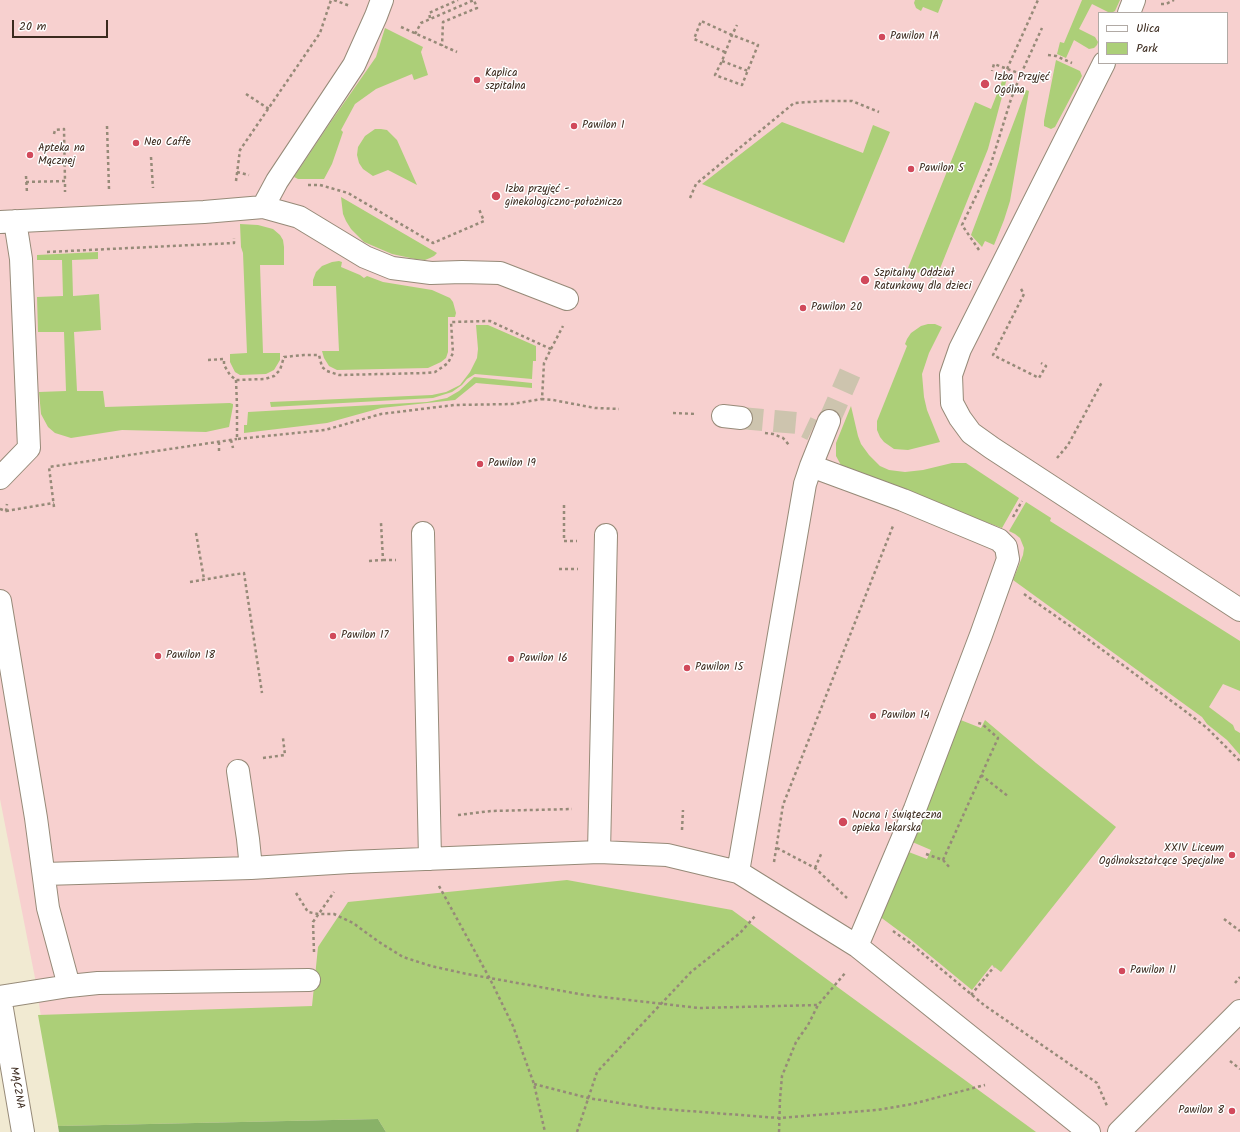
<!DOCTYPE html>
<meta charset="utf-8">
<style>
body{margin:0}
#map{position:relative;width:1240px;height:1132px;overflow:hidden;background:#f1ead2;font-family:Kalam,sans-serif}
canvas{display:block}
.legend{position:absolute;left:1098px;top:12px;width:130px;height:52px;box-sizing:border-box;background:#fff;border:1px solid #b1aaa5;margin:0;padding:5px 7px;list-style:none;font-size:12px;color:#3b2a1e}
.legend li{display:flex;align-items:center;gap:8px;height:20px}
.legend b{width:20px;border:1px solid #b1aaa5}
.scale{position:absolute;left:12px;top:20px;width:96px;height:18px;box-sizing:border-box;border:2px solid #3b2a1e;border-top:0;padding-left:5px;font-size:12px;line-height:14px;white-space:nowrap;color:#3b2a1e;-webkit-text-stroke:3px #fff;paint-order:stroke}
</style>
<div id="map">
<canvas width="1240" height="1132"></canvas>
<ul class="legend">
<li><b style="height:5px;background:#fff"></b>Ulica</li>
<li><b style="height:11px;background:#accf78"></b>Park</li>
</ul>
<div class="scale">20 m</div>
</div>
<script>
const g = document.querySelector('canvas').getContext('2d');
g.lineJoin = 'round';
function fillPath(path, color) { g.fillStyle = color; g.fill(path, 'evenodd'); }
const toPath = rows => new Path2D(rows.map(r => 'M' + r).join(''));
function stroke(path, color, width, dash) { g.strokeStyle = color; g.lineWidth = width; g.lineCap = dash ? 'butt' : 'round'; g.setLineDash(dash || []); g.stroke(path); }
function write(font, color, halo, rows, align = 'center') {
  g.font = font + ' Kalam,sans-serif'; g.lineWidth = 3; g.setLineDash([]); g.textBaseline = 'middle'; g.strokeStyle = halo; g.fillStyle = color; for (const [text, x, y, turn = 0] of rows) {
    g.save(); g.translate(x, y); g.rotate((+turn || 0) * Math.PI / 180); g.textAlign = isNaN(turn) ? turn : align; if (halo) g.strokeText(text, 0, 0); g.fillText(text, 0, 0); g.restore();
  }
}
const built = toPath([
 [0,0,1240,0,1240,1132,386,1132,378,1119,58,1126,35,978,0,799],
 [1099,13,1227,13,1227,63,1099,63]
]);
const green = toPath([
 [915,0,943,0,938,13,923,7,921,11,916,8,914,3],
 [1082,0,1120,0,1115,11,1113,12,1108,12,1092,4,1079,29,1095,37,1098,42,1097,45,1094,48,1089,49,1074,40,1066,58,1057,54,1060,42,1064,43],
 [385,28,423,47,421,52,428,75,414,80,412,74,376,89,355,104,341,130,343,132,332,164,324,179,298,179,294,177,330,123,376,57],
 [1056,60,1080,71,1082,76,1055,127,1051,129,1044,126,1044,121],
 [1004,76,1007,78,988,149,937,276,931,278,928,277,908,268,975,102,991,109],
 [1026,90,1029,91,1010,201,1004,220,994,245,985,241,982,247,971,235],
 [782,122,863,153,873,125,890,132,844,243,702,184],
 [375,129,381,129,387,130,397,140,417,185,388,170,373,176,363,169,359,163,357,155,358,147,365,136],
 [341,197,437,253,434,256,430,258,425,260,415,259,392,254,364,242,351,229,346,221,343,214],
 [240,224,258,225,273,229,280,235,283,240,284,247,284,265,260,265,263,353,280,353,280,360,274,370,266,374,240,375,235,372,230,362,230,354,247,353,243,253,241,247],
 [98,252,98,259,72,260,73,296,99,294,101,330,74,332,77,391,103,391,105,407,230,403,233,404,233,406,229,427,206,432,122,430,71,438,55,433,48,427,41,414,39,392,66,391,64,332,38,332,37,297,63,296,62,260,37,260,37,255],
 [339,261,342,262,341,267,360,275,364,278,367,276,383,282,432,290,450,298,453,302,456,313,455,317,448,317,448,352,446,358,441,362,428,368,337,370,329,366,324,358,322,351,339,351,336,286,313,286,313,280,316,272,322,266,332,262],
 [928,324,935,324,942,327,929,353,922,374,924,397,927,410,940,442,908,450,894,449,884,442,880,437,877,430,877,421,907,346,905,344,907,339,911,333,921,326],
 [476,325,488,325,536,346,536,361,533,361,532,379,475,374,467,379,462,385,452,392,433,398,271,407,270,402,432,395,446,392,460,385,470,372,477,358,478,349],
 [474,377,532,383,532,388,476,383,455,400,381,408,327,423,244,433,244,425,247,425,248,412,427,402,447,398,459,391],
 [851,406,858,436,861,444,869,455,880,466,889,470,905,472,923,470,952,463,966,463,1019,498,1002,528,861,476,842,467,836,456,836,443],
 [1026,502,1051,518,1050,521,1240,641,1240,691,1223,684,1209,707,1233,725,1235,730,1240,733,1240,755,1227,740,1207,724,1202,717,1013,580,1023,555,1024,548,1020,538,1015,534,1009,531],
 [958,719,981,728,985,720,1036,763,1116,827,1001,972,992,965,972,990,910,939,879,916,906,851,927,859,931,850,910,841],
 [567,880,732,910,1036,1132,386,1132,378,1119,58,1126,38,1015,312,1006,318,947,348,902]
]);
const forest = toPath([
 [378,1119,386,1132,59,1132,58,1126]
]);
const minorTunnel = toPath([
 [741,418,797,423,812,430],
 [829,421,850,373]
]);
const path = toPath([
 [334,0,350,6],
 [1161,4,1166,4,1174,0],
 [430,18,429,13,458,0],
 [401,27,457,52],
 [415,34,421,23,474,0,477,8,443,22,442,46],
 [725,52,694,39,701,21,732,35,758,45,742,85,715,75,722,61,732,35,737,25],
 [1048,55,1056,56,1072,63],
 [722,61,748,71],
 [1007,69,1038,0],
 [1021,74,1042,28],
 [246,94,269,109],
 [107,126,109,189],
 [54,134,55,130,64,129,65,181],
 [151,157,153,188],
 [237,172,249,175],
 [26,176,27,193],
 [236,181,240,150,320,33,331,0],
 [26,182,65,181,65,192],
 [308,185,320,185,348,193,433,243,484,221,479,209],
 [690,198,696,184,794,103,824,101,852,101,879,112],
 [979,250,962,225,990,167,1011,99,1021,74,994,64,992,71],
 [47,252,234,243,234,238],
 [1021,289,1024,294,993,355,1039,378,1046,366,1041,363],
 [551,349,563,326],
 [208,360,224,359,224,365,230,375,236,380,265,379,274,376,280,370,284,357,304,355,319,355,322,367,327,371,339,375,426,373,435,372,441,368,448,363,453,353,451,322,490,321,551,349,544,363,542,399,553,400,595,408,619,409],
 [236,380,237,406,237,439,325,430,381,414,454,405,512,404,542,399],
 [673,413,697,414],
 [765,433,773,434,783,438,789,445],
 [231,440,233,448],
 [219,442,219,451],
 [1057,458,1068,445,1102,382],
 [564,505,564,541,577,541],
 [54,507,49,467,237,439],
 [0,509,6,511,7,504],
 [6,511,54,503],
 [1013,517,1022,501],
 [196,533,204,579],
 [383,560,396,560],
 [369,561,383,560,381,523],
 [559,569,578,569],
 [190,582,244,573,262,693],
 [1024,594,1070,626,1185,711,1207,728,1240,761],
 [263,758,285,755,283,738],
 [981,775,1009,797],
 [458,815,491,811,572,809],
 [682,830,683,810],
 [777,848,815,868,847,898],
 [926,854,943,860,998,738,982,724,978,723],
 [943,860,951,869],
 [774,862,783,805,893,526],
 [815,868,822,852],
 [439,886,490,979,513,1026,534,1084,545,1132],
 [296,893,308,912,318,914,334,914,353,923,379,942,403,957,431,966,467,974,585,995,699,1008,818,1005],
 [1224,919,1240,931],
 [893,931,910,943,984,1005,1097,1083,1107,1106],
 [314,952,313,922,334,892],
 [1235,983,1240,977],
 [971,995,994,967],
 [1230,1061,1240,1069],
 [534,1084,588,1098,650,1108,779,1118,877,1110,912,1104,985,1085],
 [577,1132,597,1072,691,972,740,933,756,915],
 [779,1132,780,1099,782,1076,796,1042,808,1025,818,1005,846,972]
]);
const minor = toPath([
 [1129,13,1134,0],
 [1104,63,960,349,951,375,952,403,960,418,971,433,992,448,1240,610],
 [263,207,299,217,365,257,392,268,431,273,462,272,500,273,567,299],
 [0,222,204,212,263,207,277,181,354,65,376,16,382,0],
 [723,416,741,418],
 [811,466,903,500,999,540,1006,547,1008,559,981,635,915,809,857,946],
 [0,478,29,448,21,259,15,221],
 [423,533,430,859],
 [0,601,36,818,48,908,69,986,98,983,309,980],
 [238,771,248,839,251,868],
 [599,852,606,535],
 [738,872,805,484,811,466,829,421],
 [44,874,251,868,350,862,599,852,667,855,738,872,857,946,1089,1132],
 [0,997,23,1132],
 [0,997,69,986],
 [1119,1132,1240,1011]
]);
const markers = [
 [882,37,4,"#d1495b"],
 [477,80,4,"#d1495b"],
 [985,84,5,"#d1495b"],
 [574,126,4,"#d1495b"],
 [136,143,4,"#d1495b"],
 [30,155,4,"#d1495b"],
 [911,169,4,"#d1495b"],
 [496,196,5,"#d1495b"],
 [865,280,5,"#d1495b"],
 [803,308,4,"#d1495b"],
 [480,464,4,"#d1495b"],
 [333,636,4,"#d1495b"],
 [158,656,4,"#d1495b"],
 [511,659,4,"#d1495b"],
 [687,668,4,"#d1495b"],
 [873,716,4,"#d1495b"],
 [843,822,5,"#d1495b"],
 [1232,855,4,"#d1495b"],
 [1122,971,4,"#d1495b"],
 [1232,1111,4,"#d1495b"]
];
const poiNames = [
 ["Pawilon 1A",890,37],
 ["Kaplica",485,74],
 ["szpitalna",485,87],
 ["Izba Przyjęć",994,78],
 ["Ogólna",994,91],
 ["Pawilon 1",582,126],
 ["Neo Caffe",144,143],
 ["Apteka na",38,149],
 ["Mącznej",38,162],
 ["Pawilon 5",919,169],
 ["Izba przyjęć -",505,190],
 ["ginekologiczno-położnicza",505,203],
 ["Szpitalny Oddział",874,274],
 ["Ratunkowy dla dzieci",874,287],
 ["Pawilon 20",811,308],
 ["Pawilon 19",488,464],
 ["Pawilon 17",341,636],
 ["Pawilon 18",166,656],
 ["Pawilon 16",519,659],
 ["Pawilon 15",695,668],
 ["Pawilon 14",881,716],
 ["Nocna i świąteczna",852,816],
 ["opieka lekarska",852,829],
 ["XXIV Liceum",1224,849,"right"],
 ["Ogólnokształcące Specjalne",1224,862,"right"],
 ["Pawilon 11",1130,971],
 ["Pawilon 8",1224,1111,"right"]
];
const streetNames = [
 ["MĄCZNA",16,1088,80]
];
fillPath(built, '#f7d0cf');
fillPath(green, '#accf78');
fillPath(forest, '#89b268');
stroke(minorTunnel, '#cdc4ae', 22, [22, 11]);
stroke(minor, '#968a78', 24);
stroke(path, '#968a78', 2.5, [3, 3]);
stroke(minor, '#fff', 22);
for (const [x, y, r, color] of markers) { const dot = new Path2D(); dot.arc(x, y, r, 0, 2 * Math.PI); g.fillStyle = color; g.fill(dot); stroke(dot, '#fff', 1.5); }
write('11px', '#3b2a1e', '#fff', poiNames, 'left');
write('11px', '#3b2a1e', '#fff', streetNames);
</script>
